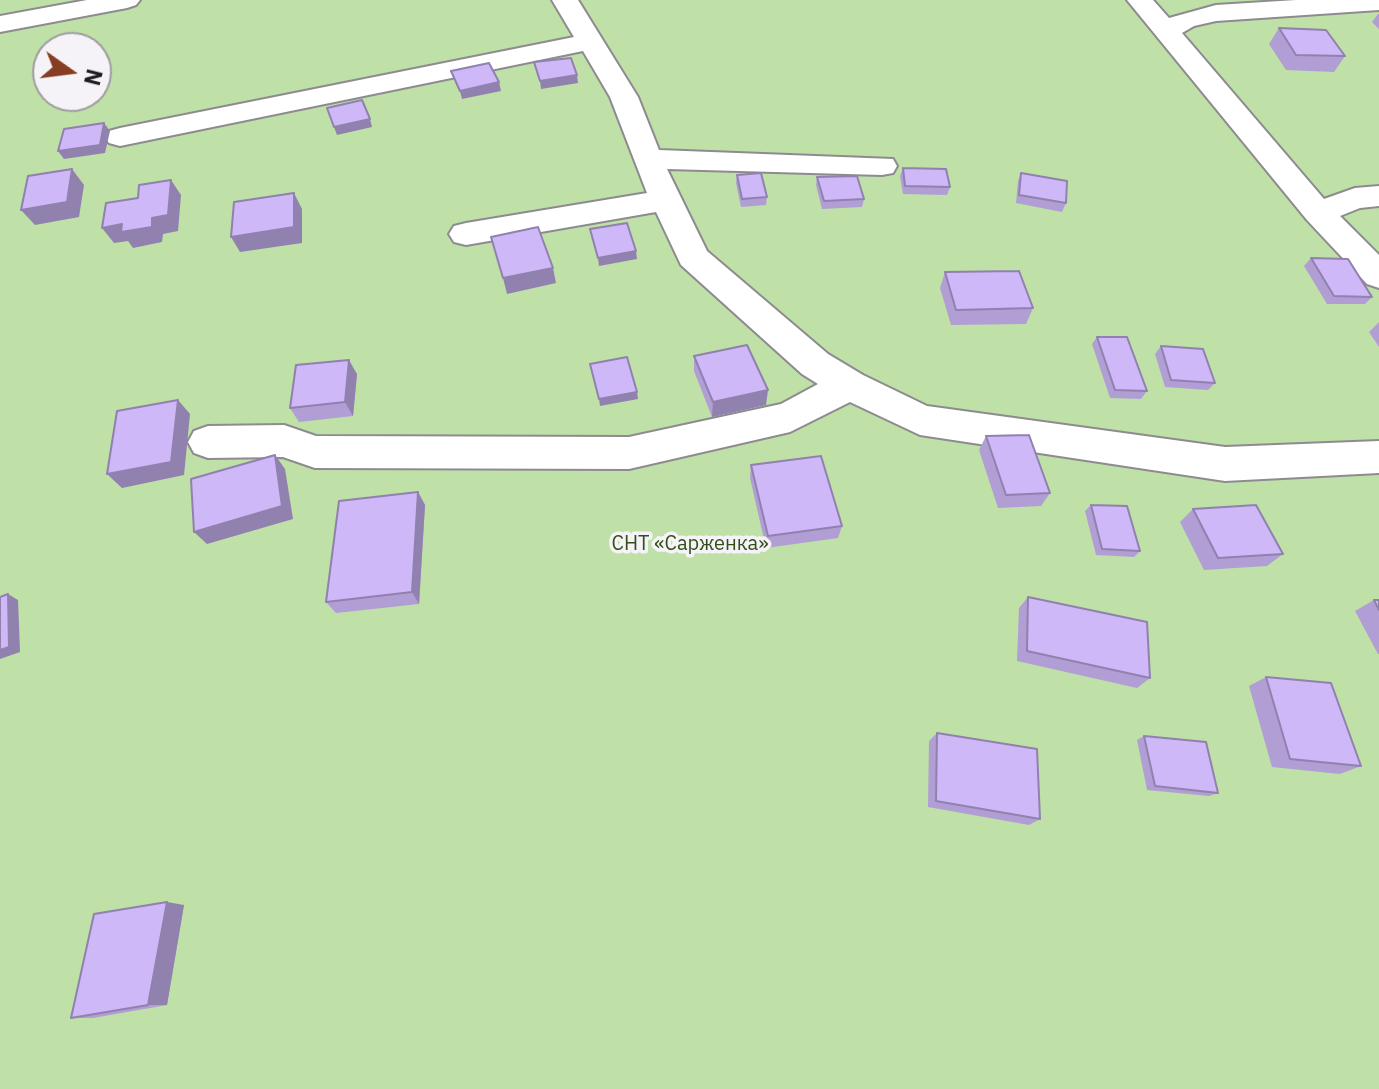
<!DOCTYPE html>
<meta charset="utf-8">
<style>
body{margin:0}
#map{position:relative;width:1379px;height:1089px;overflow:hidden;background:#e7e6ea;font-family:"IBM Plex Sans",sans-serif}
canvas{display:block}
.north{position:absolute;left:32px;top:32px;width:80px;height:80px;box-sizing:border-box;background:#f5f3f8;border:2px solid #9f9da1;border-radius:50%;rotate:104deg;font-size:22px;font-weight:700;line-height:32px;text-align:center;color:#1e1d1f}
.north::after{content:'';display:block;margin:auto;width:28px;height:36px;background:#863d22;clip-path:polygon(50% 0,100% 100%,50% 72%,0 100%)}
</style>
<div id="map">
<canvas width="1379" height="1089"></canvas>
<div class="north">N</div>
</div>
<script>
const g = document.querySelector('canvas').getContext('2d');
g.lineJoin = 'round';
function fillPath(path, color) { g.fillStyle = color; g.fill(path, 'evenodd'); }
const toPath = rows => new Path2D(rows.map(r => 'M' + r).join(''));
function stroke(path, color, width, dash) { g.strokeStyle = color; g.lineWidth = width; g.lineCap = dash ? 'butt' : 'round'; g.setLineDash(dash || []); g.stroke(path); }
function write(font, color, halo, rows, align = 'center') {
  g.font = font + ' "IBM Plex Sans",sans-serif'; g.lineWidth = 7; g.setLineDash([]); g.textBaseline = 'middle'; g.strokeStyle = halo; g.fillStyle = color; for (const [text, x, y, turn = 0] of rows) {
    g.save(); g.translate(x, y); g.rotate((+turn || 0) * Math.PI / 180); g.textAlign = isNaN(turn) ? turn : align; if (halo) g.strokeText(text, 0, 0); g.fillText(text, 0, 0); g.restore();
  }
}
const green = toPath([
 [0,0,1379,0,1379,1089,0,1089],
 [48,48,96,48,96,96,48,96]
]);
const minor = toPath([
 [87,0,140,0,136,5,127,8,0,32,0,16,87,0],
 [552,0,578,0,638,97,659,150,893,159,897,166,893,173,882,175,667,169,707,251,828,354,863,375,927,406,1225,447,1379,441,1379,473,1225,481,920,435,850,402,790,432,629,469,315,468,283,457,208,458,194,453,188,442,194,431,208,426,284,425,316,436,629,437,781,404,818,384,802,374,681,265,656,212,466,245,454,242,449,234,454,226,466,223,647,193,610,97,583,51,120,146,109,143,105,137,109,131,120,128,574,37,552,0],
 [1127,0,1153,0,1169,18,1216,5,1296,0,1379,0,1379,10,1216,21,1194,26,1182,33,1324,199,1355,188,1379,186,1379,206,1360,208,1340,216,1379,255,1379,288,1367,284,1307,220,1127,0]
]);
const wall = toPath([
 [1378,14,1379,14,1379,29,1372,22],
 [1279,28,1345,56,1334,72,1286,70,1269,44],
 [903,168,950,187,947,195,903,194,900,176],
 [1021,173,1066,203,1062,212,1016,203,1018,181],
 [737,175,767,197,766,205,741,207,736,183],
 [817,177,864,199,862,207,822,209,816,185],
 [1311,258,1372,297,1365,304,1327,304,1304,266],
 [945,272,1033,308,1026,324,951,325,940,288],
 [1379,322,1379,347,1369,332],
 [1097,337,1147,391,1141,399,1110,398,1092,344],
 [1161,346,1215,383,1208,390,1165,387,1155,354],
 [694,356,766,405,712,417,694,371],
 [357,374,353,416,299,422,290,408],
 [986,436,1050,493,1041,506,998,508,979,450],
 [751,465,842,526,838,538,766,548,750,478],
 [418,492,425,505,419,604,336,613,326,602],
 [1091,505,1140,551,1134,557,1096,555,1085,511],
 [1193,509,1283,554,1267,566,1204,570,1180,522],
 [1028,597,1150,678,1137,688,1017,661,1019,608],
 [1374,600,1379,600,1379,654,1378,654,1355,611],
 [1266,677,1361,766,1340,774,1272,767,1249,686],
 [937,733,1040,819,1029,825,928,807,929,741],
 [1144,736,1218,793,1209,796,1147,790,1137,740],
 [184,905,167,1005,93,1018,71,1018]
]);
const shadedWall = toPath([
 [577,75,578,83,541,89,540,81],
 [499,82,501,91,462,99,460,91],
 [370,119,372,127,337,135,334,127],
 [104,123,110,131,105,153,64,159,58,151],
 [72,169,84,185,79,217,35,225,21,210],
 [171,180,181,195,178,231,163,234,162,242,133,248,128,241,114,243,102,228,152,218],
 [294,193,302,209,302,243,240,252,231,237],
 [636,251,637,259,599,266,598,258],
 [553,268,556,283,507,294,503,278],
 [349,360,357,374,353,416,345,402],
 [768,390,766,405,712,417,713,402],
 [637,392,638,399,600,406,599,399],
 [178,400,190,414,184,475,122,488,107,474],
 [275,455,285,469,293,519,207,544,194,532],
 [418,492,425,505,419,604,412,592],
 [8,594,18,600,20,652,0,659,0,650],
 [167,902,184,905,167,1005,148,1005]
]);
const building = toPath([
 [1279,28,1326,30,1345,56,1296,55,1279,28],
 [571,58,577,75,540,81,534,62,571,58],
 [489,63,499,82,460,91,451,71,489,63],
 [362,100,370,119,334,127,327,108,362,100],
 [104,123,100,145,58,151,64,129,104,123],
 [903,168,946,169,950,187,905,186,903,168],
 [72,169,67,202,21,210,28,176,72,169],
 [761,173,767,197,742,199,737,175,761,173],
 [1021,173,1067,181,1066,203,1019,195,1021,173],
 [857,176,864,199,824,201,817,177,857,176],
 [171,180,168,215,152,218,152,227,121,232,122,224,102,228,106,203,138,198,139,185,171,180],
 [294,193,294,227,231,237,234,202,294,193],
 [627,223,636,251,598,258,590,229,627,223],
 [538,227,553,268,503,278,491,237,538,227],
 [1311,258,1348,259,1372,297,1334,296,1311,258],
 [1019,271,1033,308,956,310,945,272,1019,271],
 [1097,337,1127,337,1147,391,1115,390,1097,337],
 [747,345,768,390,713,402,694,356,747,345],
 [1161,346,1203,349,1215,383,1171,380,1161,346],
 [627,357,637,392,599,399,590,364,627,357],
 [349,360,345,402,290,408,296,365,349,360],
 [178,400,171,462,107,474,117,411,178,400],
 [1029,435,1050,493,1006,495,986,436,1029,435],
 [275,455,282,506,194,532,191,479,275,455],
 [821,456,842,526,768,536,751,465,821,456],
 [418,492,412,592,326,602,339,501,418,492],
 [1091,505,1127,506,1140,551,1102,549,1091,505],
 [1256,505,1283,554,1218,558,1193,509,1256,505],
 [8,594,9,647,0,650,0,597,8,594],
 [1028,597,1147,622,1150,678,1027,651,1028,597],
 [1374,600,1379,600,1379,610,1374,600],
 [1266,677,1331,683,1361,766,1290,759,1266,677],
 [937,733,1037,749,1040,819,936,801,937,733],
 [1144,736,1206,742,1218,793,1155,786,1144,736],
 [167,902,148,1005,71,1018,94,914,167,902]
]);
const parkNames = [
 ["СНТ «Сарженка»",690,544]
];
fillPath(green, '#bfe0a6');
stroke(minor, '#8d8b90', 4);
fillPath(minor, '#fff');
fillPath(wall, '#b19ed5');
fillPath(shadedWall, '#9081ae');
fillPath(building, '#ceb8f8');
stroke(building, '#9081ae', 2);
write('20px', '#334e19', '#f5f3f8', parkNames);
</script>
